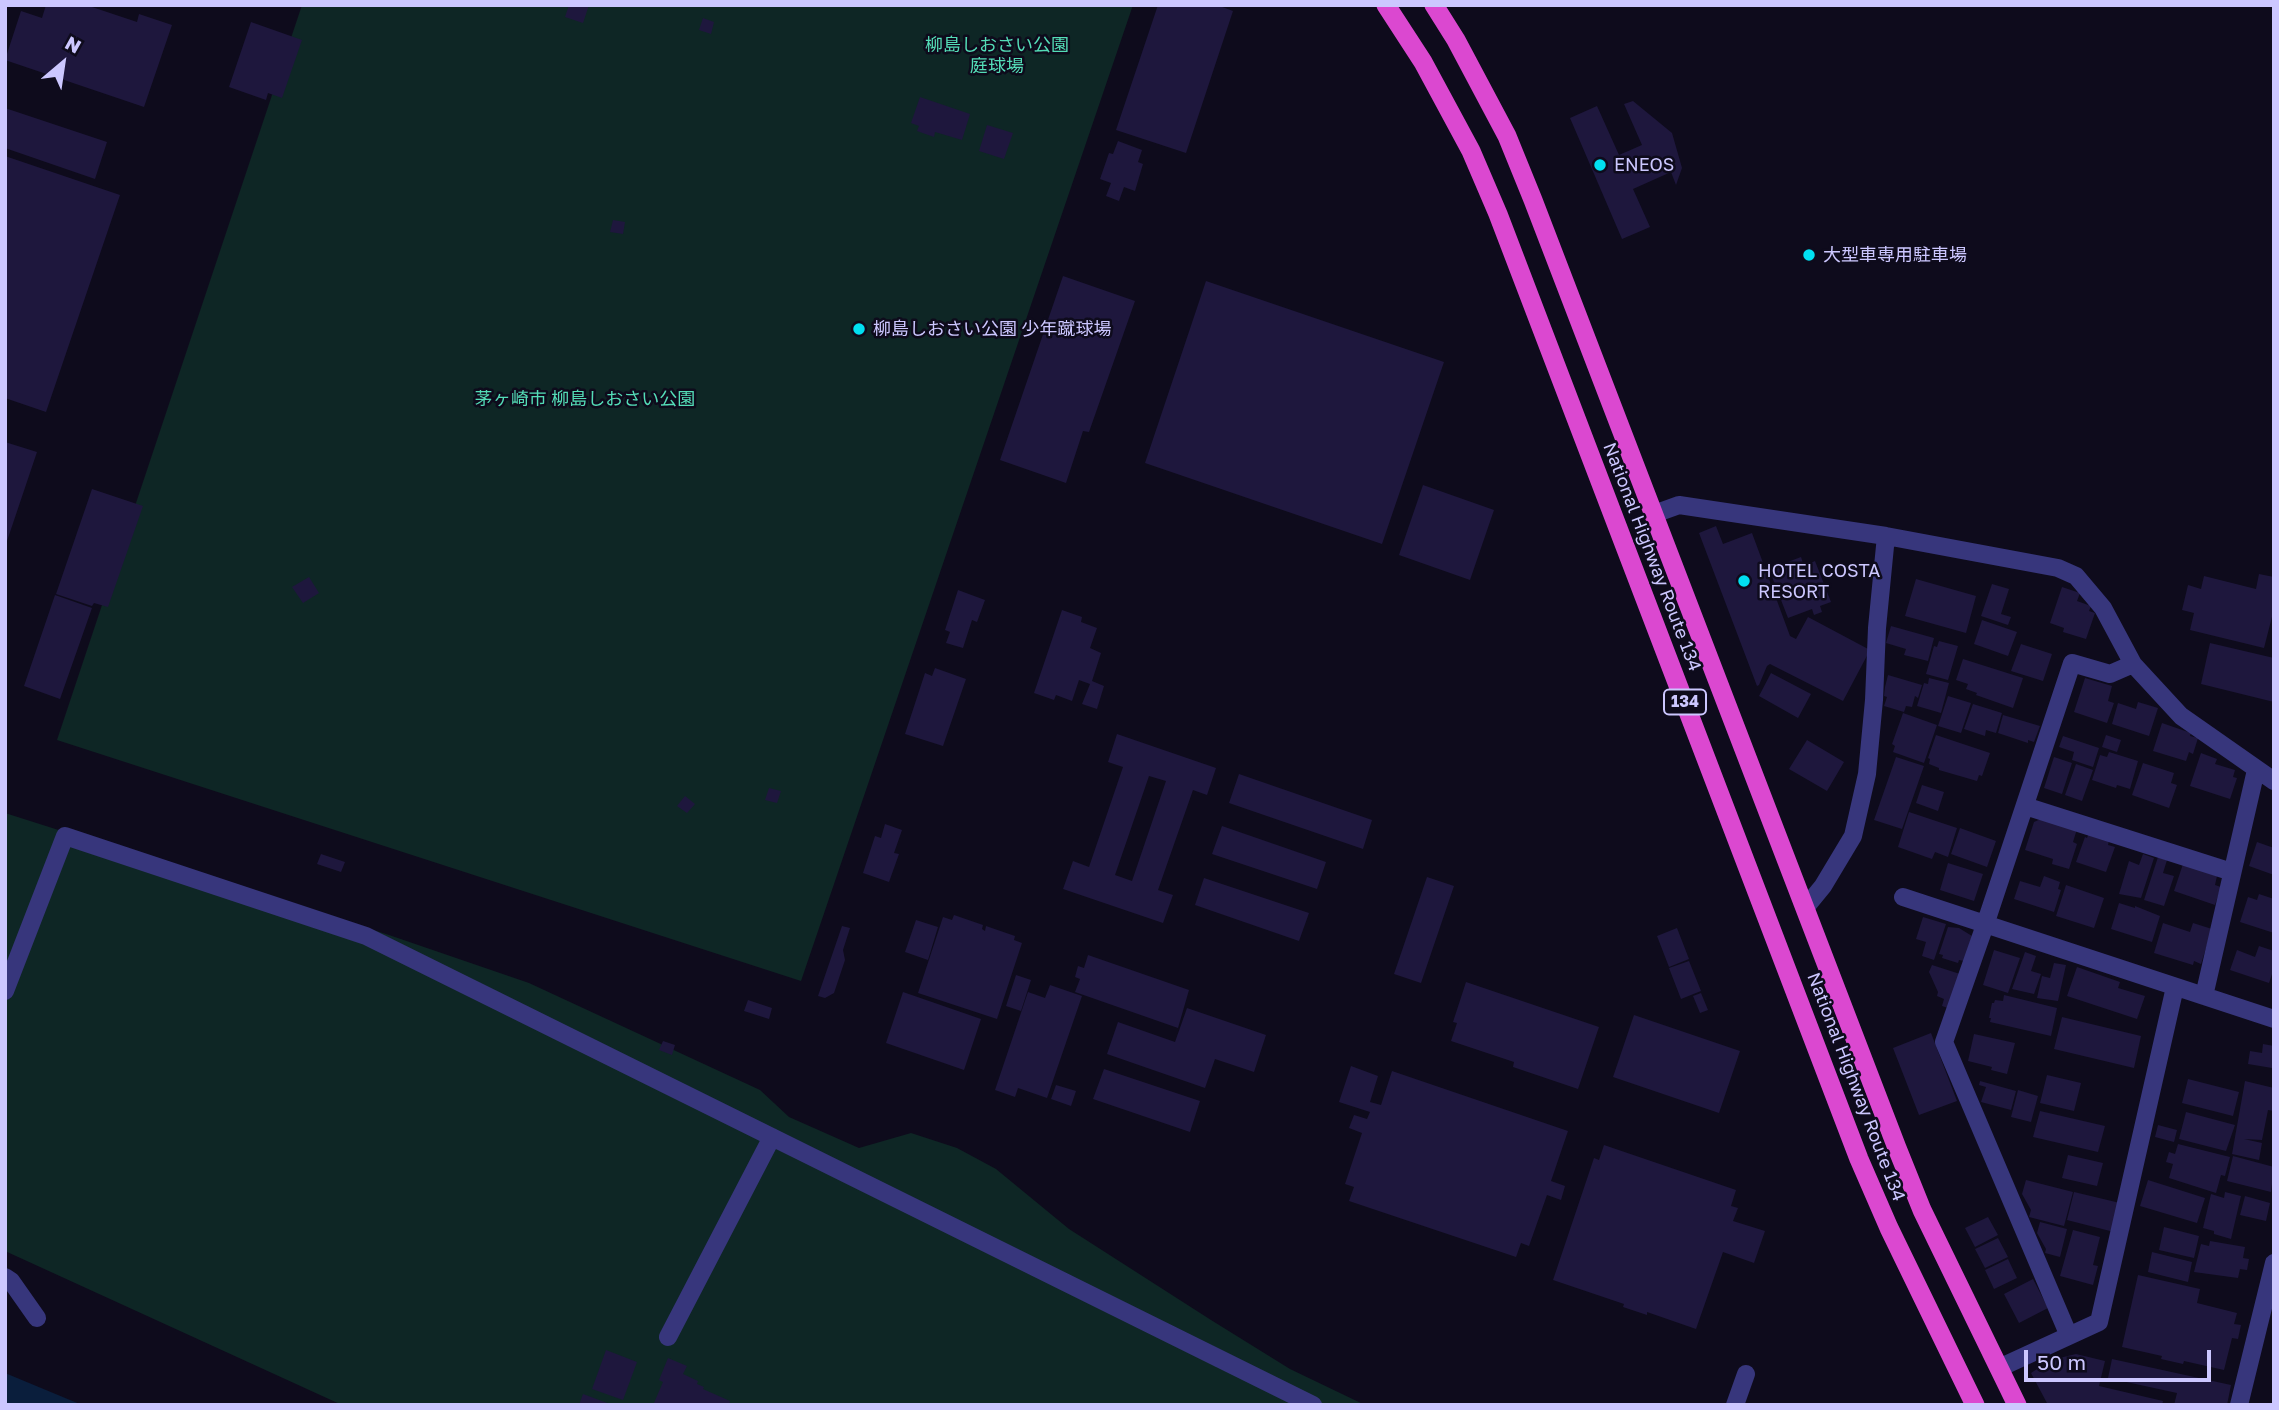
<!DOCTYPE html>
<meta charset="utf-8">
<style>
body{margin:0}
#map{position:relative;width:2279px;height:1410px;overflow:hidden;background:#0e0b1c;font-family:"Golos Text",sans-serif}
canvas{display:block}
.frame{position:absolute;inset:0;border:7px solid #ccc7ff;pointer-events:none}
.north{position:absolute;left:28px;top:28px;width:70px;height:70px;-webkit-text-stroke:5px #0e0b1c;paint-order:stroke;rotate:29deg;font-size:19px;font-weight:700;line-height:28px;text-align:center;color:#ccc7ff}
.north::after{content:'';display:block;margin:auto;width:24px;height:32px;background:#ccc7ff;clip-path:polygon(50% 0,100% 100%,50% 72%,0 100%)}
.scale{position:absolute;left:2024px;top:1350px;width:187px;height:32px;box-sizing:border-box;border:4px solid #ccc7ff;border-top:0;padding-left:9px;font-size:21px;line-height:24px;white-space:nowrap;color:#ccc7ff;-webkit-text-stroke:5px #0e0b1c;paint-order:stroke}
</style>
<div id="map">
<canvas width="2279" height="1410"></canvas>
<div class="frame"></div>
<div class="north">N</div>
<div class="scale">50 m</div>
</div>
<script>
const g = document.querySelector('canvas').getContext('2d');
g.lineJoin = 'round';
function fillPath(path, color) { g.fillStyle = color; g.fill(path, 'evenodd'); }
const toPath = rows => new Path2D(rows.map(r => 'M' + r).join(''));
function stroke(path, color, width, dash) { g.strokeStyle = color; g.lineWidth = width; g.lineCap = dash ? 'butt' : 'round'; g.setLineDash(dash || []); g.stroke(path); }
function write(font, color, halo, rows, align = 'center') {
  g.font = font + ' "Golos Text","Noto Sans JP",sans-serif'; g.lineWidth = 5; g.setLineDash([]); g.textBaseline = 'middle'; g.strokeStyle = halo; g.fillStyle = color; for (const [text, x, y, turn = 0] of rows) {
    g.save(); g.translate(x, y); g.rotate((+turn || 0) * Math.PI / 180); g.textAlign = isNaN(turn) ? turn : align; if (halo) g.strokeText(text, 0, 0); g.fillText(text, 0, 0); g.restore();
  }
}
const green = toPath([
 [302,5,1133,5,801,981,57,740],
 [5,813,389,935,529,983,760,1090,789,1117,859,1148,911,1133,957,1148,996,1169,1069,1229,1211,1320,1290,1369,1365,1405,342,1405,5,1251]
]);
const water = toPath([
 [5,1373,82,1405,5,1405]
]);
const building = toPath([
 [46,5,86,5,137,22,139,14,172,25,144,107,5,60,21,11,42,18],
 [569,5,589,5,583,23,565,17],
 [1158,5,1217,5,1233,11,1186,153,1116,130],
 [703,18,714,22,711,34,699,30],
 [251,22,302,40,282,98,268,93,266,100,229,87],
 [920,97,970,114,962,140,935,132,934,137,917,131,919,126,911,123],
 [1633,101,1672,133,1682,168,1676,185,1671,172,1633,189,1650,227,1622,239,1570,118,1597,106,1619,155,1642,145,1624,104],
 [5,108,107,142,95,179,5,148],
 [987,125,1013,133,1004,159,979,151],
 [1118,141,1142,150,1138,162,1143,164,1135,191,1124,187,1119,201,1106,196,1111,183,1100,179,1109,153,1113,154],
 [5,156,120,195,46,412,5,398],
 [613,220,625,222,623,234,610,232],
 [1063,276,1135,301,1089,432,1083,431,1066,483,1000,460],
 [1206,281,1444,362,1382,544,1145,463],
 [5,442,37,452,6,544,5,544],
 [1423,485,1494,510,1470,580,1399,555],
 [92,489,143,506,108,607,94,603,92,606,56,594],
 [1716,526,1723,544,1752,533,1790,636,1796,639,1808,617,1870,650,1843,701,1770,664,1767,666,1759,685,1757,686,1699,533],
 [1801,557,1804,566,1815,561,1831,602,1820,606,1822,612,1814,615,1812,609,1788,618,1769,569],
 [2259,574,2274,577,2274,609,2264,648,2190,630,2194,613,2182,610,2188,585,2201,589,2204,576,2256,589],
 [309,577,319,593,303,603,292,587],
 [1916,579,1976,596,1966,633,1905,616],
 [1992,584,2009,589,2001,614,2011,617,2008,625,1981,616],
 [2062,587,2080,593,2077,601,2091,606,2089,611,2095,613,2086,639,2063,632,2064,628,2050,623],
 [958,590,985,600,977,622,972,620,963,648,946,643,950,632,945,630],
 [55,595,92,608,60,699,24,686],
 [1062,610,1082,617,1081,622,1097,628,1090,648,1101,653,1092,681,1104,686,1097,709,1082,704,1090,684,1079,680,1072,701,1056,695,1054,700,1034,693],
 [1982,620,2017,632,2008,656,1974,644],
 [1891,626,1934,638,1928,661,1904,655,1906,649,1886,643],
 [1939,641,1958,646,1948,680,1926,674,1934,646,1937,647],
 [2210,643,2274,658,2274,702,2201,684],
 [2021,644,2052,654,2043,681,2011,671],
 [1963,659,2023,678,2013,708,1976,695,1977,693,1966,689,1968,684,1956,680],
 [935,668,966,679,943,746,905,734,925,673,932,676],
 [1771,673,1811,694,1798,718,1759,696],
 [1888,675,1922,685,1918,698,1915,696,1912,707,1906,706,1904,712,1884,706,1887,697,1884,696,1885,687],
 [1929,678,1949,683,1941,713,1917,706,1924,683,1928,684],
 [2085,678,2112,686,2108,701,2114,703,2107,723,2074,712],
 [1948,696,1971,703,1961,733,1938,726],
 [2138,702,2158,708,2149,736,2112,724,2118,703,2136,709],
 [1973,704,2002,713,1996,733,1986,730,1985,736,1964,729],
 [1903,713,1937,725,1924,763,1893,752,1895,746,1892,744],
 [2003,715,2040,726,2034,742,2028,740,2028,743,1998,733],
 [2162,723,2191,733,2190,736,2198,738,2193,754,2189,752,2186,761,2153,751],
 [1117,734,1216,768,1207,795,1193,790,1158,890,1173,895,1163,923,1063,889,1073,861,1089,867,1123,767,1108,762],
 [1149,776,1166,781,1132,881,1115,875],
 [1936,735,1990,753,1982,776,1979,775,1977,781,1939,770,1939,768,1929,764,1930,759,1928,758],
 [2106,735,2121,740,2117,752,2102,747],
 [2063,736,2099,748,2093,767,2072,760,2074,752,2059,747],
 [1807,740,1844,762,1827,791,1789,769],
 [2109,752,2138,761,2130,789,2117,785,2116,788,2092,780,2100,755,2107,757],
 [2201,753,2217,759,2215,764,2235,770,2233,777,2237,778,2230,799,2190,786],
 [1896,757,1924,766,1902,829,1874,820],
 [2054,757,2072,763,2062,794,2044,788],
 [2143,763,2174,773,2171,783,2177,785,2169,808,2132,795],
 [2076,764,2093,770,2082,801,2065,795],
 [1239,774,1372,820,1363,849,1229,803],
 [1922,785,1944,792,1938,811,1916,803],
 [769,788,781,791,777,803,765,800],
 [685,796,695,804,687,813,677,806],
 [1909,812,1957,828,1948,857,1935,852,1932,859,1898,847],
 [2043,818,2077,829,2073,842,2077,844,2069,869,2052,864,2053,859,2025,850,2034,822],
 [885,824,902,830,894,853,899,854,889,882,863,873,875,836,881,838],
 [1222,826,1326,862,1317,889,1212,854],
 [1960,828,1996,841,1987,867,1951,854],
 [2089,833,2109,841,2108,845,2115,847,2106,872,2076,862,2085,837,2087,838],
 [2257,842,2274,848,2274,875,2249,866],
 [321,854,345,862,341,872,317,864],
 [2143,854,2154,858,2141,898,2119,894,2129,861,2139,865],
 [2158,857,2167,860,2163,873,2174,876,2164,906,2144,900],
 [1948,863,1983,874,1974,901,1940,890],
 [2183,864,2217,876,2215,885,2221,887,2215,905,2174,891],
 [2044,876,2060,882,2058,889,2061,890,2054,912,2014,899,2020,881,2040,887],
 [1427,877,1454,886,1421,983,1394,974],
 [1204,878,1309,913,1299,941,1195,905],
 [2066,885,2104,898,2094,928,2056,916],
 [2259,894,2274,899,2274,933,2240,922,2248,897,2257,900],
 [2119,903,2135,908,2135,906,2160,916,2152,942,2111,929],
 [954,915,983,925,982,929,985,931,986,926,1015,936,1014,940,1022,943,997,1019,918,993,943,917,952,920],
 [1923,917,1946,924,1934,960,1922,956,1926,942,1916,939],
 [916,920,938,927,928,960,905,952],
 [2163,923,2190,932,2193,923,2212,929,2201,964,2194,961,2193,965,2154,953],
 [842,926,850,928,843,950,845,960,834,993,825,998,818,996],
 [1948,927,1959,928,1972,936,1964,961,1959,960,1958,963,1942,958,1943,955,1939,954],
 [1677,928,1689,959,1669,967,1657,936],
 [2259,946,2274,951,2274,968,2269,983,2230,970,2237,950,2255,957],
 [1994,950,2020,958,2008,993,1983,985],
 [2025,952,2036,956,2031,971,2041,974,2034,994,2012,989],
 [1088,955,1189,990,1178,1028,1075,992,1080,979,1075,977,1078,966,1084,968],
 [1689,961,1701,991,1681,999,1669,968],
 [2054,963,2066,965,2058,1001,2037,998,2042,976,2050,978],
 [1932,965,1960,974,1951,1009,1942,1006,1944,999,1937,996,1938,992,1929,972],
 [2077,967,2120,982,2118,988,2145,996,2137,1019,2067,996],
 [1016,975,1031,980,1021,1011,1006,1006],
 [1466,982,1599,1027,1578,1089,1513,1067,1514,1062,1451,1041,1457,1023,1453,1022],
 [1050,985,1082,996,1047,1098,1018,1088,1015,1097,995,1090,1028,992,1045,998],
 [903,992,981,1019,964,1070,886,1043],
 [1701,993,1708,1010,1700,1013,1693,996],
 [2004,995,2057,1008,2051,1036,1990,1022,1991,1018,1989,1018,1992,1003,1994,1003,1995,1000,2003,1001],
 [748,1000,772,1008,769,1019,744,1011],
 [1187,1008,1266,1035,1254,1072,1215,1059,1205,1088,1107,1054,1118,1022,1175,1042],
 [1634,1015,1740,1051,1719,1113,1613,1077],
 [2062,1017,2141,1036,2134,1068,2054,1049],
 [1931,1033,1957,1101,1919,1115,1893,1048],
 [1974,1034,2015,1043,2007,1074,1991,1070,1992,1067,1968,1061],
 [663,1041,675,1045,672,1055,659,1050],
 [2263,1044,2274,1046,2272,1068,2248,1064,2250,1051,2262,1053],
 [1351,1066,1378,1076,1370,1102,1381,1105,1392,1071,1568,1131,1551,1181,1565,1186,1561,1200,1547,1195,1529,1246,1521,1243,1516,1257,1349,1201,1354,1187,1345,1184,1362,1133,1349,1128,1354,1115,1367,1119,1370,1112,1339,1102],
 [1104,1069,1200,1101,1190,1132,1093,1099],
 [2047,1075,2081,1083,2074,1111,2040,1103],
 [2188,1079,2239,1092,2233,1116,2182,1103],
 [1980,1081,2016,1091,2011,1110,1981,1102,1986,1087,1979,1085],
 [2245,1081,2274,1088,2274,1111,2268,1110,2262,1140,2244,1139,2262,1143,2259,1160,2232,1154],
 [1056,1085,1076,1091,1071,1106,1051,1099],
 [2018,1090,2038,1096,2031,1122,2011,1117],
 [2040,1111,2105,1126,2098,1152,2033,1137],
 [2186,1112,2235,1125,2226,1151,2179,1139],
 [2158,1125,2177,1130,2174,1142,2155,1137],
 [2178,1144,2230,1157,2225,1176,2221,1175,2216,1193,2169,1178,2173,1164,2166,1162,2169,1152,2175,1154],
 [1604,1145,1736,1190,1731,1206,1738,1208,1733,1221,1765,1231,1754,1263,1723,1252,1696,1329,1647,1312,1647,1315,1623,1307,1624,1304,1553,1280,1594,1158,1599,1160],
 [2068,1155,2103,1163,2097,1186,2062,1178],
 [2233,1156,2274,1167,2271,1192,2227,1181],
 [2026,1180,2073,1192,2064,1226,2029,1217,2031,1210,2022,1194],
 [2148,1180,2205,1198,2197,1223,2140,1206],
 [2074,1192,2120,1203,2114,1232,2067,1220],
 [2225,1192,2241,1196,2231,1239,2214,1234,2214,1231,2203,1228,2211,1194,2224,1198],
 [2245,1196,2270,1203,2266,1221,2240,1215],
 [1988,1217,1998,1235,1975,1247,1965,1228],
 [2040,1222,2067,1229,2060,1257,2045,1253,2046,1249,2037,1233],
 [2164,1227,2199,1236,2194,1258,2159,1250],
 [2073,1230,2100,1237,2093,1265,2098,1266,2093,1285,2060,1276],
 [1998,1238,2008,1257,1985,1268,1975,1249],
 [2210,1241,2245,1247,2243,1258,2249,1259,2247,1270,2240,1269,2238,1278,2194,1272,2201,1244,2209,1246],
 [2152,1252,2192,1262,2188,1282,2148,1272],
 [2008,1259,2017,1278,1994,1289,1985,1270],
 [2138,1275,2200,1289,2197,1303,2237,1313,2234,1324,2241,1325,2238,1339,2232,1338,2224,1370,2184,1361,2183,1364,2161,1359,2162,1356,2122,1347],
 [2033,1279,2048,1308,2019,1323,2004,1294],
 [606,1350,637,1362,623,1400,592,1389],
 [2076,1354,2105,1361,2099,1386,2163,1401,2162,1405,2048,1405,2031,1373,2051,1360],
 [668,1358,687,1366,683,1374,698,1381,697,1384,704,1387,703,1389,730,1401,729,1405,659,1405,654,1403,663,1382,659,1380],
 [2112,1359,2231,1385,2227,1405,2174,1405,2177,1393,2108,1378],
 [583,1394,610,1404,610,1405,579,1405]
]);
const minor = toPath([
 [1654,514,1679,505,1886,536,2058,568,2076,576,2103,608,2133,664,2181,716,2274,781],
 [2025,806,2232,872],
 [1903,897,2274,1019],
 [1805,908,1823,886,1853,836,1867,774,1874,700,1877,628,1886,536],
 [5,991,65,836,366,936,1313,1405],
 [2204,996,2256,770],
 [5,1277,11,1281,37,1318],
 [2069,1336,1944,1042,1985,925,2072,663,2110,674,2133,664],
 [668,1337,772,1137],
 [1999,1368,2099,1322,2175,987],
 [1735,1405,1746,1374]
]);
const tertiary = toPath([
 [2239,1405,2274,1263]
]);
const trunk = toPath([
 [1386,5,1423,62,1471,151,1498,214,1859,1159,1889,1228,1975,1405],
 [1434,5,1456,40,1507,136,1533,200,1897,1148,1922,1210,2017,1405]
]);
const markers = [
 [1600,165,7,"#01e0f1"],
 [1809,255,7,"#01e0f1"],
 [859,329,7,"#01e0f1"],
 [1744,581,7,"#01e0f1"]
];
const shields = [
 [1685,702,42]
];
const shieldNames = [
 ["134",1685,702]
];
const parkNames = [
 ["柳島しおさい公園",997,45],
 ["庭球場",997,66],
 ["茅ヶ崎市 柳島しおさい公園",585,399]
];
const poiNames = [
 ["ENEOS",1614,165],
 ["大型車専用駐車場",1823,255],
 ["柳島しおさい公園 少年蹴球場",873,329],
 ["HOTEL COSTA",1758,571],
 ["RESORT",1758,592]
];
const streetNames = [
 ["National Highway Route 134",1652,557,69],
 ["National Highway Route 134",1856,1087,69]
];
fillPath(green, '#0e2625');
fillPath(water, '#0a1e3c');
fillPath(building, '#1e173d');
stroke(minor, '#37367c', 18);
stroke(tertiary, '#37367c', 18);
stroke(trunk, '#db48d0', 19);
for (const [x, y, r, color] of markers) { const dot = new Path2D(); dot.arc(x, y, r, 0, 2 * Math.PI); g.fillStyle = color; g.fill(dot); stroke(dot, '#0e0b1c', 2.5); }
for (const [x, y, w] of shields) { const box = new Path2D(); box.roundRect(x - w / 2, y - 12.5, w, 25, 5); g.fillStyle = '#0e0b1c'; g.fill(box); stroke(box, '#ccc7ff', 2); }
write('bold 16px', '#ccc7ff', null, shieldNames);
write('18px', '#54ddb7', '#0e0b1c', parkNames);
write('18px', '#ccc7ff', '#0e0b1c', poiNames, 'left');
write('18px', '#ccc7ff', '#0e0b1c', streetNames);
</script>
